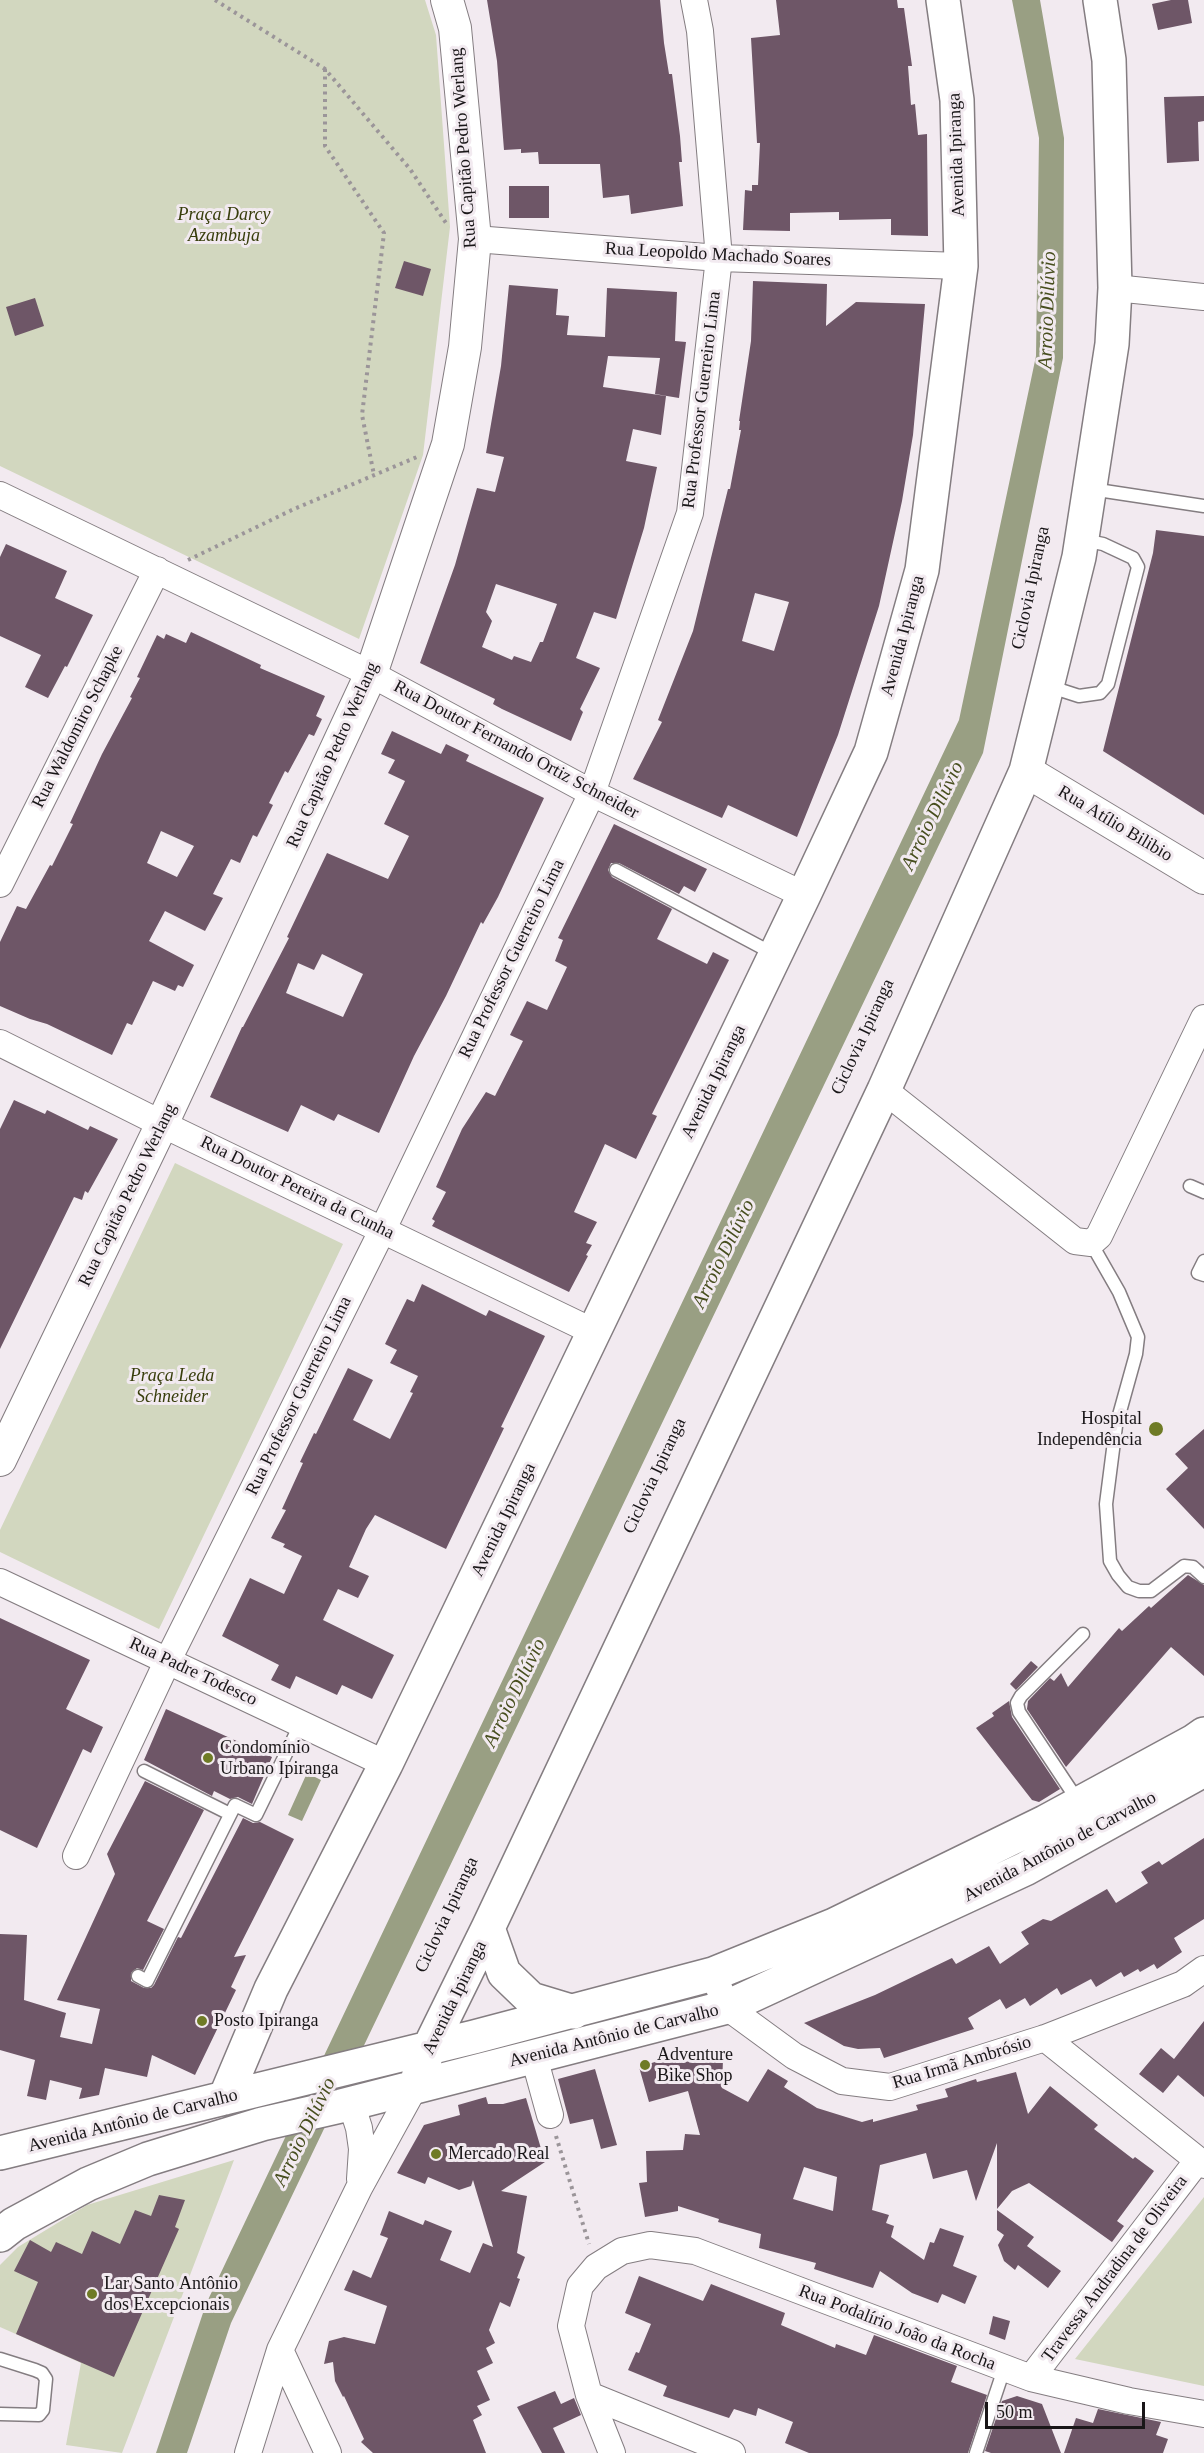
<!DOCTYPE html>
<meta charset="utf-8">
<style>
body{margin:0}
#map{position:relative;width:1204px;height:2453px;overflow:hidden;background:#f2eaf0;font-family:Georgia,serif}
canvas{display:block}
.scale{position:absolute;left:985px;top:2402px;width:160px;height:27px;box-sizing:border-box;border:3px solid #191618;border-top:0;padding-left:8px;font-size:18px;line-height:21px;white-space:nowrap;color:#191618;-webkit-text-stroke:4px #f2eaf0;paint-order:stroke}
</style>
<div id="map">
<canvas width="1204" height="2453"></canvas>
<div class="scale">50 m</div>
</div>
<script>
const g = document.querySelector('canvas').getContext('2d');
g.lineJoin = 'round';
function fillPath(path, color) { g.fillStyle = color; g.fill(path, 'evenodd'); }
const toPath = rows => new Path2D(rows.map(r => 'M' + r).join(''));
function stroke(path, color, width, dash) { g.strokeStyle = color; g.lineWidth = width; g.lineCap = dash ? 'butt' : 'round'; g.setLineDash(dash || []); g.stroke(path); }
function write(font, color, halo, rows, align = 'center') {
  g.font = font + ' Georgia,serif'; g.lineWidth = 6; g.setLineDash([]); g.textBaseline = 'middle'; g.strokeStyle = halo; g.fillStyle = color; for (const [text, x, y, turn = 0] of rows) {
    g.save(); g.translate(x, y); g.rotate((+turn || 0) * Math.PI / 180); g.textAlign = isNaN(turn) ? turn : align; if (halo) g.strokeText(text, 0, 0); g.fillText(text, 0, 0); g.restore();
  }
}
const green = toPath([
 [0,0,425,0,436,35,450,227,423,455,359,639,0,466],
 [175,1163,343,1244,159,1629,0,1552,0,1530],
 [234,2160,122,2453,66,2445,81,2363,0,2327,0,2265,18,2247,87,2205],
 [1204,2197,1204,2386,1075,2359]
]);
const water = toPath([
 [1012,0,1040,0,1064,138,1063,358,983,753,231,2323,187,2453,156,2453,206,2304,959,720,1036,356,1039,138],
 [307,1773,321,1780,302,1821,288,1815]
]);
const building = toPath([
 [487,0,660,0,664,43,669,74,672,74,680,136,682,162,679,162,683,206,631,214,629,195,603,198,600,164,539,164,538,152,521,153,521,149,504,150,497,61],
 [776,0,897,0,898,8,904,8,912,66,908,66,911,105,915,104,918,135,927,134,928,236,891,235,891,219,839,220,839,212,790,213,790,231,743,230,745,190,752,191,752,185,758,185,760,143,757,143,751,38,780,35],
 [1171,0,1188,0,1192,23,1158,30,1152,4],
 [1204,96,1204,121,1198,122,1199,161,1167,163,1164,97],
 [509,186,549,186,549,218,509,218],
 [404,261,431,269,423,296,395,288],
 [753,281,827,284,826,326,856,302,925,304,913,435,902,501,879,606,838,735,797,837,728,805,722,818,633,779,662,722,658,720,693,631,728,489,730,489,741,430,739,430,740,421,739,421,751,341],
 [755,593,789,602,774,651,742,641],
 [509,285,558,289,556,315,569,316,567,335,605,337,607,288,677,292,675,341,686,342,679,398,655,394,660,358,608,356,603,387,666,396,661,435,633,429,626,461,657,467,644,528,616,619,594,612,576,658,600,668,580,709,583,712,571,741,502,709,493,704,495,699,420,663,455,565,477,488,495,492,504,457,486,453,501,366],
 [496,584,557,604,543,642,540,642,531,662,514,656,512,660,482,647,492,621,486,612],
 [35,298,44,326,15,336,6,307],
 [1156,530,1204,536,1204,815,1103,751,1153,553],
 [6,544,67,571,55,598,93,615,67,667,65,666,48,698,25,687,41,655,0,636,0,557],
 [191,632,261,665,260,668,325,696,316,716,322,719,314,736,309,734,288,773,285,771,269,803,273,805,257,837,253,835,240,863,231,859,213,894,223,898,205,931,165,911,149,941,194,965,183,987,178,985,175,991,153,981,132,1025,127,1023,112,1055,47,1024,30,1019,0,1006,0,942,17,906,26,909,50,865,52,866,73,824,70,823,102,754,132,698,130,697,140,678,137,677,157,635,164,639,166,634,186,643],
 [161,831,194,846,177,877,147,863],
 [392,731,441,754,446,744,469,755,466,761,544,798,498,897,483,924,481,922,446,996,414,1056,379,1133,338,1114,334,1121,301,1105,288,1132,210,1097,242,1027,243,1027,289,938,287,937,327,853,388,879,409,836,384,824,405,781,388,773,395,760,381,754],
 [322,954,363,974,343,1017,286,993,298,963,314,970],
 [614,824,707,869,695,892,684,886,679,894,619,863,611,863,608,870,612,877,672,909,657,939,707,964,713,952,729,960,652,1114,657,1116,636,1159,605,1144,574,1212,597,1222,586,1243,592,1245,586,1255,588,1256,569,1292,432,1226,435,1221,432,1219,446,1192,436,1187,462,1129,486,1092,495,1096,523,1041,510,1035,527,1001,547,1010,567,967,555,961,563,940,558,938],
 [14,1100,45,1114,47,1110,88,1130,90,1126,118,1139,88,1193,85,1191,82,1200,74,1197,0,1349,0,1129],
 [422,1284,486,1316,489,1310,545,1336,501,1427,504,1428,446,1549,375,1515,366,1529,349,1567,369,1576,358,1598,338,1589,323,1620,394,1655,372,1699,342,1685,337,1695,296,1676,290,1689,271,1680,279,1665,222,1636,250,1578,284,1594,302,1556,283,1547,285,1544,271,1538,286,1510,282,1509,303,1463,300,1462,314,1433,316,1434,348,1368,373,1380,353,1420,390,1439,413,1393,410,1392,418,1376,390,1363,397,1350,385,1344,407,1299,414,1302],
 [1204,1429,1204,1529,1166,1489,1188,1468,1175,1454],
 [1188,1575,1204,1585,1204,1676,1171,1647,1066,1767,1027,1709,1028,1701,1050,1678,1054,1681,1061,1673,1068,1687,1119,1628,1122,1631,1149,1606,1151,1608],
 [0,1618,90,1660,66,1709,103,1727,91,1753,83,1749,37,1848,0,1830],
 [1031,1661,1038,1667,1016,1690,1010,1684],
 [1009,1701,1012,1717,1060,1789,1039,1802,1032,1800,976,1728,994,1716,992,1713],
 [166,1709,272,1757,252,1804,238,1797,230,1799,214,1791,212,1796,144,1760],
 [145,1781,204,1810,147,1921,164,1929,143,1970,137,1968,131,1973,131,1981,144,1988,151,1988,154,1985,178,1937,181,1938,243,1818,253,1823,260,1822,294,1839,234,1957,246,1955,231,1987,236,1990,195,2075,152,2055,147,2077,105,2068,99,2095,79,2099,82,2088,50,2080,46,2100,27,2096,35,2060,0,2050,0,1934,27,1935,24,2000,66,2013,60,2037,92,2044,100,2009,57,2000,115,1874,107,1854],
 [1204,1838,1204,1919,1174,1938,1182,1952,1157,1969,1154,1964,1140,1972,1138,1969,1124,1977,1121,1972,1096,1987,1091,1979,1061,1995,1057,1988,1030,2006,1025,1998,1006,2009,1000,1999,968,2018,974,2029,884,2058,880,2048,858,2049,844,2046,804,2023,875,1995,952,1958,956,1964,989,1946,1000,1964,1029,1944,1021,1932,1043,1919,1051,1921,1107,1889,1116,1903,1148,1883,1141,1872,1159,1861,1162,1865],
 [1204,2021,1204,2097,1178,2075,1163,2093,1139,2074,1161,2048,1174,2059],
 [677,2055,680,2063,706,2058,706,2061,723,2059,722,2088,748,2102,768,2069,788,2081,784,2087,817,2108,862,2122,873,2119,873,2122,918,2110,916,2105,948,2097,945,2089,976,2079,977,2082,1016,2072,1028,2114,1050,2086,1098,2125,1094,2129,1133,2159,1135,2157,1154,2171,1117,2221,1124,2226,1112,2242,1029,2183,1012,2191,997,2209,997,2143,976,2201,967,2170,933,2179,926,2153,880,2165,872,2210,889,2215,886,2223,894,2226,891,2237,924,2260,930,2242,934,2243,940,2228,964,2236,953,2266,977,2276,965,2304,942,2294,938,2303,912,2293,880,2271,873,2288,814,2269,816,2263,759,2248,761,2234,718,2222,719,2219,678,2206,678,2211,645,2217,639,2183,647,2182,646,2151,683,2150,685,2134,700,2135,688,2091,649,2102,639,2067],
 [804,2167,837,2177,833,2211,793,2199],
 [595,2069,617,2145,601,2149,593,2119,570,2124,558,2079],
 [486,2097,488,2104,503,2104,526,2098,545,2162,501,2191,527,2196,517,2253,525,2257,517,2278,520,2279,510,2307,500,2302,489,2330,495,2343,486,2348,493,2363,477,2371,490,2400,477,2406,482,2415,473,2420,486,2453,373,2453,361,2442,364,2439,344,2396,343,2397,335,2381,333,2362,324,2364,329,2341,344,2337,375,2344,387,2306,344,2290,353,2270,371,2278,388,2238,380,2235,389,2211,423,2225,425,2220,452,2231,440,2260,470,2273,483,2243,493,2247,473,2180,471,2186,459,2190,428,2177,425,2184,397,2173,424,2125,460,2115,458,2105],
 [159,2195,185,2200,175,2227,179,2229,114,2377,16,2334,38,2282,14,2271,30,2240,51,2252,56,2242,82,2254,92,2231,120,2244,135,2210,151,2216],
 [997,2210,1034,2237,1027,2246,1061,2271,1048,2288,1018,2265,1015,2270,1004,2261,998,2245,1004,2235,997,2230],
 [639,2276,703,2301,711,2284,785,2313,781,2325,835,2348,836,2344,866,2355,874,2335,957,2366,951,2382,987,2395,968,2453,809,2453,785,2443,793,2422,758,2408,756,2416,734,2409,729,2418,663,2396,667,2386,628,2370,636,2352,639,2353,651,2324,625,2313],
 [993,2316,1010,2321,1005,2340,989,2334],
 [555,2391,561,2404,574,2398,581,2415,553,2428,565,2453,542,2453,517,2407],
 [1017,2396,1042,2404,1061,2453,991,2453,985,2451,1002,2401],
 [1098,2409,1161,2422,1156,2435,1168,2439,1163,2453,1064,2453,1076,2418,1093,2423]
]);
const path = toPath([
 [215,0,325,69,410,169,446,223],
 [325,69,325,146,384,233,362,415,374,475],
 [188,560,294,509,417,457],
 [556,2136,589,2244]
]);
const service = toPath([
 [1091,489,1204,506],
 [1048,686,1079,696,1100,693,1108,684,1138,567,1133,558,1103,544,1083,540],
 [616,870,774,954],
 [1190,1186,1204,1192],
 [1091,1243,1119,1292,1138,1337,1136,1354,1116,1426,1106,1504,1110,1561,1118,1575,1128,1587,1139,1591,1151,1591,1184,1566,1193,1567,1204,1577],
 [1204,1261,1198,1273,1204,1275],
 [144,1771,230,1814],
 [1078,1801,1019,1712,1017,1703,1021,1696,1083,1634],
 [138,1976,147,1981,235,1805,256,1815,301,1723],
 [0,2359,35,2370,42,2373,46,2379,43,2410,39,2415,0,2414],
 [976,2453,1004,2369]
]);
const minor = toPath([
 [475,239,719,258,961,266],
 [1115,288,1204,297],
 [0,495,371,674,592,793,804,895],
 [0,884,157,570],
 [0,1043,162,1124,594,1332],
 [884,1090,1075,1241,1091,1243,1099,1236,1204,1018],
 [0,1582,386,1764],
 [76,1856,168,1660,383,1229,592,793,690,513,719,258,700,31,694,0],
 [713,1974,727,2007,794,2056,842,2081,890,2087,1045,2038,1183,1984,1204,1969],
 [1045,2038,1204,2165],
 [534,2057,550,2115],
 [351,2103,359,2128,362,2149,360,2179],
 [280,2350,328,2453],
 [1031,2378,1198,2160],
 [589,2395,732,2453],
 [248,2453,280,2350,359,2188,415,2086],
 [612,2453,589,2395,571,2326,580,2286,596,2267,622,2251,650,2245,695,2251,1031,2378,1129,2401,1204,2414]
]);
const tertiary = toPath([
 [1026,771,1204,878],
 [0,1460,162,1124,371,674,448,444,465,347,475,239,455,28,447,0]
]);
const secondary = toPath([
 [488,1928,504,1973,531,1999,574,2012],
 [415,2086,429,2048,488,1928,884,1090,1026,771,1079,557,1112,344,1115,288,1109,60,1100,0],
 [225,2098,271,1989,386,1764,804,895,871,752,922,570,961,266,957,100,943,0],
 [0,2153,474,2037,713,1974,834,1925,1045,1822,1194,1741,1204,1734],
 [0,2235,14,2224,88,2184,148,2159,262,2124,341,2106,727,2007,1025,1869,1204,1770]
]);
const markers = [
 [1156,1429,8,"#6f7b26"],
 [208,1758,6,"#6f7b26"],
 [202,2021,6,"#6f7b26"],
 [645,2065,6,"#6f7b26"],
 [436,2154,6,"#6f7b26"],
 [92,2294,6,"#6f7b26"]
];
const streetNames = [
 ["Rua Capitão Pedro Werlang",464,148,-94],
 ["Avenida Ipiranga",957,155,-92],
 ["Rua Leopoldo Machado Soares",718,255,3],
 ["Rua Professor Guerreiro Lima",702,400,-83],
 ["Ciclovia Ipiranga",1031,588,-78],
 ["Avenida Ipiranga",903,636,-75],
 ["Rua Waldomiro Schapke",78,727,-63],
 ["Rua Doutor Fernando Ortiz Schneider",516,750,28],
 ["Rua Capitão Pedro Werlang",333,755,-66],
 ["Rua Atílio Bilibio",1115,824,31],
 ["Rua Professor Guerreiro Lima",512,959,-64],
 ["Ciclovia Ipiranga",863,1037,-65],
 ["Avenida Ipiranga",714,1082,-64],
 ["Rua Doutor Pereira da Cunha",297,1188,26],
 ["Rua Capitão Pedro Werlang",128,1195,-64],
 ["Rua Professor Guerreiro Lima",299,1396,-64],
 ["Ciclovia Ipiranga",655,1476,-65],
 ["Avenida Ipiranga",504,1520,-64],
 ["Rua Padre Todesco",193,1672,25],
 ["Avenida Antônio de Carvalho",1060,1847,-28],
 ["Ciclovia Ipiranga",447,1915,-65],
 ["Avenida Ipiranga",455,1998,-64],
 ["Avenida Antônio de Carvalho",614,2036,-14],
 ["Rua Irmã Ambrósio",962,2063,-17],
 ["Avenida Antônio de Carvalho",133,2121,-14],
 ["Travessa Andradina de Oliveira",1115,2269,-53],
 ["Rua Podalírio João da Rocha",897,2328,21]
];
const parkNames = [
 ["Praça Darcy",224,215],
 ["Azambuja",224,236],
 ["Praça Leda",172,1376],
 ["Schneider",172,1397]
];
const poiNames = [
 ["Hospital",1142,1419,"right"],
 ["Independência",1142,1440,"right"],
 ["Condomínio",220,1748],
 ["Urbano Ipiranga",220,1769],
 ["Posto Ipiranga",214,2021],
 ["Adventure",657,2055],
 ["Bike Shop",657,2076],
 ["Mercado Real",448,2154],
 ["Lar Santo Antônio",104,2284],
 ["dos Excepcionais",104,2305]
];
const waterNames = [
 ["Arroio Dilúvio",1048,310,-88],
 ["Arroio Dilúvio",933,816,-64],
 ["Arroio Dilúvio",724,1254,-64],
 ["Arroio Dilúvio",515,1693,-64],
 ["Arroio Dilúvio",305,2132,-64]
];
fillPath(green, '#d2d7bf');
fillPath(water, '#999f83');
fillPath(building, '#6e5667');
stroke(service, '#847d81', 15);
stroke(minor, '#847d81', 28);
stroke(tertiary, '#847d81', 34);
stroke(secondary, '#847d81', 36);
stroke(path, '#9b9599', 4, [3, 4.5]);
stroke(service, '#fff', 12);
stroke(minor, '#fff', 26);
stroke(tertiary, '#fff', 32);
stroke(secondary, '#fff', 33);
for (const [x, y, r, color] of markers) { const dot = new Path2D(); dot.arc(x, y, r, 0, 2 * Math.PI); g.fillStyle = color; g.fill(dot); stroke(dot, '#f2eaf0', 2); }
write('18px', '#191618', '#f2eaf0', streetNames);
write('italic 18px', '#383e0c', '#f2eaf0', parkNames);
write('18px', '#191618', '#f2eaf0', poiNames, 'left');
write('italic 20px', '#474e1e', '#f2eaf0', waterNames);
</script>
